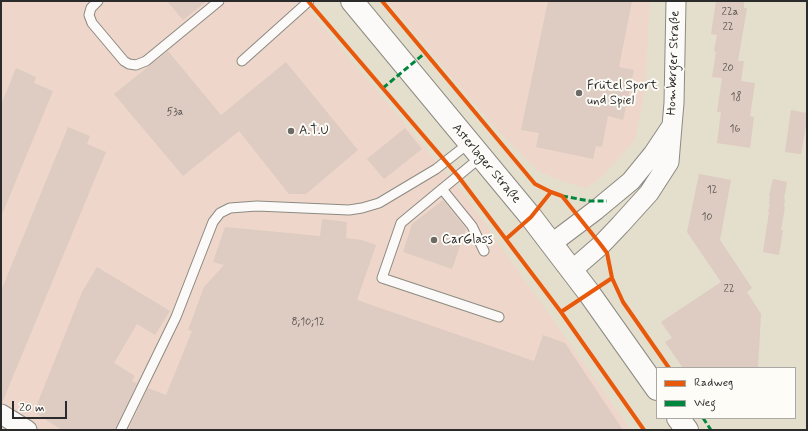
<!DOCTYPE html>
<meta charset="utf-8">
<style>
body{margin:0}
#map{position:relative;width:808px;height:431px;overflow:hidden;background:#e4decd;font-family:Mynerve,sans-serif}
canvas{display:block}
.frame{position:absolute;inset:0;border:2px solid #2b2b2b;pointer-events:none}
.legend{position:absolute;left:656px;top:367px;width:140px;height:52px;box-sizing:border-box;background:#fdfcf7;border:1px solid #a9a8a5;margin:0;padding:5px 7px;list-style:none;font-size:12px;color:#2b2b2b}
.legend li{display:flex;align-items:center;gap:8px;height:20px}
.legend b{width:20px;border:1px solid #a9a8a5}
.scale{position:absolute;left:12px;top:401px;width:55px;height:18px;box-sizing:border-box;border:2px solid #2b2b2b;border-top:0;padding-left:5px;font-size:12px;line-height:14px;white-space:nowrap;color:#2b2b2b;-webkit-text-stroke:3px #fdfcf7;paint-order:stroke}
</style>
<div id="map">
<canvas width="808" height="431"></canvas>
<div class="frame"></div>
<ul class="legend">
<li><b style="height:5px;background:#e8590c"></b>Radweg</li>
<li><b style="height:5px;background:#00873e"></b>Weg</li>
</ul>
<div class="scale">20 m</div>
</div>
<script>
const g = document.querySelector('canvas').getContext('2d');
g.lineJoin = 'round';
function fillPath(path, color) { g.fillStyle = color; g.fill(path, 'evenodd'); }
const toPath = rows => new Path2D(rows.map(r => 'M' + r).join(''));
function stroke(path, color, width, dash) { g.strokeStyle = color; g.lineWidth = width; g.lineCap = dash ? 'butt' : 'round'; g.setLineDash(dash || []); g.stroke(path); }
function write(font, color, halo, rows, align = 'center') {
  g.font = font + ' Mynerve,sans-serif'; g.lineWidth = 4; g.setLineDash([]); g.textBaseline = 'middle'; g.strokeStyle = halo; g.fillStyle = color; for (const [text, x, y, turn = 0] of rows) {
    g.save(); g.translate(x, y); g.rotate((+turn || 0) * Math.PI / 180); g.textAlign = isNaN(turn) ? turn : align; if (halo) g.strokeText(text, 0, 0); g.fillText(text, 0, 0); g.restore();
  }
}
const built = toPath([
 [1,1,301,1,463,193,631,430,1,430],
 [387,1,650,1,645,91,635,140,603,176,586,188,562,181,538,171,498,131]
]);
const building = toPath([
 [167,1,207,1,183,20],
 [548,1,632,1,619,67,634,70,623,120,608,116,602,147,596,146,593,159,536,147,539,133,521,130],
 [716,1,744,1,744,8,747,8,738,61,744,61,741,81,755,83,750,116,754,117,750,148,717,143,721,112,717,112,722,78,712,77,716,52,714,51,717,35,711,34],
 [168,51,221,115,286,62,358,150,306,194,289,194,239,131,183,176,114,94],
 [16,68,36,77,34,83,53,91,1,217,1,105],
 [791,110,807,113,807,120,801,154,785,152],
 [68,127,90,136,87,144,106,152,2,403,1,403,1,291],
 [405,128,422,149,384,179,367,159],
 [699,174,731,180,720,240,752,288,747,292,761,314,758,368,683,368,665,342,672,338,661,322,721,282,687,232],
 [773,179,787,182,784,199,785,199,784,207,785,207,781,230,783,230,779,255,763,252,769,212,768,212,770,204,769,204,770,196,769,196],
 [443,200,466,229,452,269,403,252,412,224],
 [322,219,347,222,346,238,362,240,376,245,357,300,534,361,543,335,565,343,623,430,128,430,148,388,166,395,192,331,188,330,204,287,224,265,213,262,225,227,320,236],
 [97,267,170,311,155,335,137,324,114,363,135,376,132,381,137,383,115,430,62,430,34,412,82,292]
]);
const service = toPath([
 [98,1,91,8,89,15,92,23,124,61,129,64,136,65,146,61,219,1],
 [242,61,309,1],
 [481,157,442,189,472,226,484,251],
 [442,189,401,223,382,278,499,317],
 [121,430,176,317,213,222,220,213,230,208,257,206,349,210,362,208,379,203,436,169,469,143]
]);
const minor = toPath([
 [551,244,596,210,631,181,653,154,671,127],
 [571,271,601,245,620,225,649,193,669,162,672,126,674,103,676,1],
 [1,414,27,430]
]);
const secondary = toPath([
 [352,1,531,217,589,293,657,389],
 [678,418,687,430]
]);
const quiet = toPath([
 [383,88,425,53],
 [562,196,590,201,607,201],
 [703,418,711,430]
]);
const cycleway = toPath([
 [308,1,458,176,561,312,644,430],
 [382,1,535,184,551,192,562,196,601,245,607,253,612,278,623,302,669,368],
 [506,239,531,217,551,192],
 [561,312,612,278]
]);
const markers = [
 [579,93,4,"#6c6a64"],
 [291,131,4,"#6c6a64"],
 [434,240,4,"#6c6a64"]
];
const numberNames = [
 ["22a",730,13],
 ["22",728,28],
 ["20",728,69],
 ["18",736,98],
 ["53a",175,113],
 ["16",735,130],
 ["12",712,191],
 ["10",707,218],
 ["22",729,290],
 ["8;10;12",308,323]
];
const streetNames = [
 ["Homberger Straße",674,63,-88],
 ["Asterlager Straße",486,164,50]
];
const poiNames = [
 ["Frütel Sport",587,86],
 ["und Spiel",587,101],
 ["A.T.U",299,131],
 ["CarGlass",442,240]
];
fillPath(built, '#eed7ca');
fillPath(building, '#decbc1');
stroke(service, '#8d8a82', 11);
stroke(minor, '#8d8a82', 21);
stroke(secondary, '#8d8a82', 24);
stroke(service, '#fbfaf8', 9);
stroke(minor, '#fbfaf8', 19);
stroke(secondary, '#fbfaf8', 22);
stroke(quiet, '#00873e', 3, [6, 3]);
stroke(cycleway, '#e8590c', 4);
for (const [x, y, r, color] of markers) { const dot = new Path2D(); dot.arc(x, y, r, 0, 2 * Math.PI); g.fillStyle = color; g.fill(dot); stroke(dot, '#fdfcf7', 1.5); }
write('11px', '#585350', null, numberNames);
write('13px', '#2b2b2b', '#fdfcf7', streetNames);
write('13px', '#2b2b2b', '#fdfcf7', poiNames, 'left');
</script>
